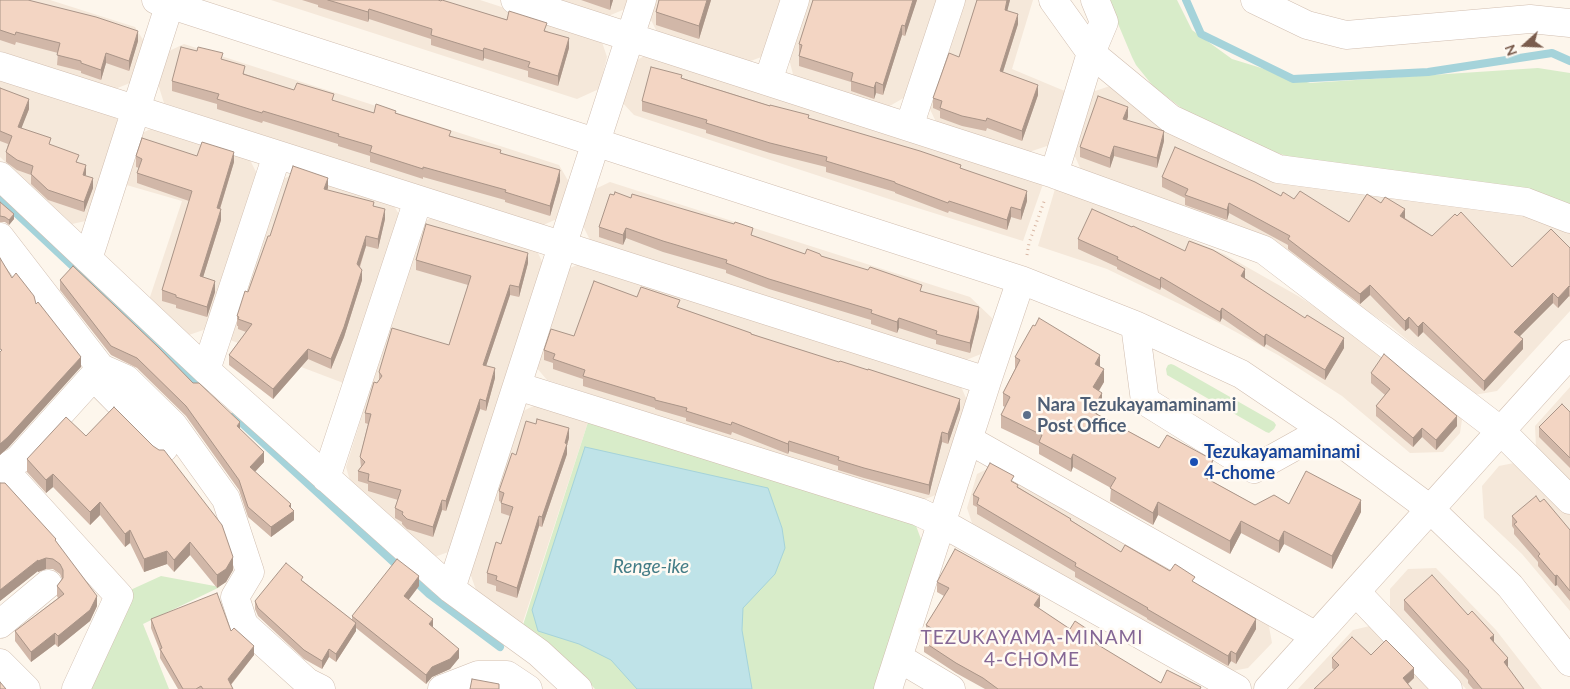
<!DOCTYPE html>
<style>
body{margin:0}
#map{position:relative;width:1570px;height:689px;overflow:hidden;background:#fdf6ec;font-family:Lato,sans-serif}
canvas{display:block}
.north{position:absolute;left:1500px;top:20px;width:50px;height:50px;-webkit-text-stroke:4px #fffaf3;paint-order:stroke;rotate:250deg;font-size:14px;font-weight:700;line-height:20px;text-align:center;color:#7a5c4d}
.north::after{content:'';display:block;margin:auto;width:18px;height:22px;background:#7a5c4d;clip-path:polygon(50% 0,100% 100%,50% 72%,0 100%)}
</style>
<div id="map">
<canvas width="1570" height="689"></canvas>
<div class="north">N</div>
</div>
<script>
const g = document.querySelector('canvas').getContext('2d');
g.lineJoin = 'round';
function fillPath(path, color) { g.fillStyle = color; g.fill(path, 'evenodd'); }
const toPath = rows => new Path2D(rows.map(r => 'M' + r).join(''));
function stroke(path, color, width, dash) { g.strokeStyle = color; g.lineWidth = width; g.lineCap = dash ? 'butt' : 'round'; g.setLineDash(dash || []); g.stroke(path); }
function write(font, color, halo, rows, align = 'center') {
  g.font = font + ' Lato,sans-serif'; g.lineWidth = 5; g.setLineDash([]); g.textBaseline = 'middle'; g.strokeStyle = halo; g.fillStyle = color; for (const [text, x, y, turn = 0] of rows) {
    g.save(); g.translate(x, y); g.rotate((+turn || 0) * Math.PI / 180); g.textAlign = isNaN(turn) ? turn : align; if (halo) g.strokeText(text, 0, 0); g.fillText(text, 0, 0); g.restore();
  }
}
const residential = toPath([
 [0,0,50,0,135,27,145,43,135,81,115,89,0,51],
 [271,0,480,0,601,39,607,57,599,89,577,99],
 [549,0,628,0,625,9,606,17],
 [653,0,783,0,764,56,748,62,657,32,648,14],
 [807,0,937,0,907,96,888,107,794,78,789,59],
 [962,0,1033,0,1012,69,1067,92,1050,145,1029,152,937,124,928,105],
 [184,44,559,165,570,184,557,219,541,226,164,103,158,84,169,51],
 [646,55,1043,184,1023,241,892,200,634,115,619,99,630,64],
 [0,75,109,109,121,125,90,220,72,224,0,157],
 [1110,86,1211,152,1538,217,1570,228,1570,311,1497,391,1474,395,1389,325,1331,289,1081,170,1074,154,1092,92],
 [157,126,248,156,257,174,209,328,189,335,149,300,182,201,123,184,142,133],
 [298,171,391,201,400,216,346,384,230,340,280,181],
 [610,182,970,297,992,318,986,352,966,360,590,240,582,224,591,191],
 [1055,189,1128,213,1224,254,1298,296,1383,350,1463,413,1460,433,1443,452,1410,453,1342,396,1278,355,1223,325,1107,269,1038,246],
 [438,214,535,246,543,264,451,551,432,558,350,481,346,467,422,223],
 [583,262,960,384,968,403,941,493,920,501,547,380,536,367,566,270],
 [1570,387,1570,482,1536,447,1535,426],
 [544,401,589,419,521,628,477,593,469,570,521,412],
 [1519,462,1570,515,1570,611,1522,554,1484,518,1482,486,1499,466],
 [993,466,1268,621,1272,643,1248,668,1227,672,972,523,967,508,977,474],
 [1436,568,1496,630,1542,689,1466,689,1390,608,1390,589,1408,569],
 [1374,625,1434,689,1298,689,1353,630]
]);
const green = toPath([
 [1108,0,1177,0,1192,30,1232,59,1310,83,1538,68,1570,73,1570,204,1509,187,1295,159,1243,141,1184,110,1153,86,1136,65,1132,57],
 [1171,364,1174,365,1274,422,1276,425,1274,429,1269,433,1266,432,1167,375,1166,369,1168,365],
 [589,419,915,523,922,542,875,689,595,689,569,662,522,628],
 [161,576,220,587,143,624,169,689,86,689,126,592]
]);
const water = toPath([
 [585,447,768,488,782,528,785,548,775,574,743,608,742,630,752,689,637,689,611,660,579,644,538,631,532,610,585,447]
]);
const stream = toPath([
 [1186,0,1201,34,1293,79,1428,72,1552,53,1570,61],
 [0,198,205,390],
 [234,416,400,568],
 [413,579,429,594,500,647]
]);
const path = toPath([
 [1027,255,1029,243,1045,199]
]);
const minor = toPath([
 [156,0,1021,280,1135,325,1241,374,1324,430,1430,509,1510,586,1570,662],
 [515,0,1054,174,1264,250,1501,431,1570,500],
 [1053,0,1091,53,1171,119,1278,169,1526,202,1570,219],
 [1255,0,1307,25,1346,35,1530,19,1570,23],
 [0,66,987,381],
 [768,81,795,0],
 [909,127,951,0],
 [1054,174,1091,53,1104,22,1095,0],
 [0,176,206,370,451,589,539,653,578,689],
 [0,237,101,368,126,379,173,425,226,499,250,572,235,597,244,625,307,682,321,689],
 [88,259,171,0],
 [1135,325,1145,401,1254,469,1324,430],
 [206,370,277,155],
 [94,377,164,448],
 [517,386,919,512,942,523,1237,689],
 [969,440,1316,636],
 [7,473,119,596,76,689],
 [326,478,418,200],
 [0,479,7,473,11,464,18,460,101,368],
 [451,589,642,0],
 [1356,592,1448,689],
 [0,624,48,584],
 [899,658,951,689],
 [0,663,26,689],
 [442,689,478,675,507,675,528,689],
 [888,689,987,381,1021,280],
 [1268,689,1570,354]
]);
const wall = toPath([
 [0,0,138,41,129,71,106,63,101,80,81,73,81,71,57,65,58,53,16,42,15,45,0,40],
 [302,0,438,0,547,31,569,48,558,86,528,77,528,71,484,58,483,61,431,45,431,39,369,19,368,22,318,7,318,5],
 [581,0,613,0,610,10],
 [659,0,711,0,699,39,656,25,656,12],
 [813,0,917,0,905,36,902,35,883,95,876,93,874,99,851,91,851,82,799,66,799,44],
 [977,0,1010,0,1007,10,1018,24,1003,72,1038,95,1022,141,987,128,986,131,962,126,940,118,940,111,933,108,933,98,959,57],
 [223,60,245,74,294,90,334,101,374,113,396,113,451,136,501,153,560,181,550,216,505,202,505,200,423,177,423,179,370,162,370,156,338,146,338,144,263,121,262,123,217,109,217,104,172,91,172,81],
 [682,78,809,118,961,168,1027,201,1021,220,1011,217,1007,230,949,211,948,213,895,193,895,192,826,172,826,167,770,153,706,133,706,130,642,111,642,101],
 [0,88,29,109,21,128,51,145,79,163,93,188,84,212,48,200,31,184,31,175,17,170,6,162,6,152,8,144,0,141],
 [1128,117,1127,120,1164,141,1157,168,1114,156,1110,168,1080,157,1080,147],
 [136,156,197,156,234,162,220,209,221,220,203,277,215,292,207,317,176,308,176,305,162,301,162,290,189,201,137,183,137,173,139,168,136,167],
 [1162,177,1281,196,1294,199,1349,222,1405,218,1432,236,1512,267,1570,248,1570,297,1569,296,1558,308,1553,303,1520,336,1523,349,1484,391,1423,332,1418,337,1409,328,1405,331,1370,295,1360,304,1288,249,1288,245,1229,213,1227,220,1185,205,1185,198,1162,187],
 [328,188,327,190,374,206,385,219,378,249,366,246,360,267,362,280,344,337,331,369,308,359,273,399,229,365,229,355,246,332,238,329,238,326,237,326,237,316,248,292,270,236],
 [614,195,631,198,753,236,805,254,821,256,922,292,979,317,970,353,936,344,936,340,899,328,897,333,871,324,871,320,769,289,726,273,726,270,663,252,626,238,623,245,599,237,599,227],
 [0,202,14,219,9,225,5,222,0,222],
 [1078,239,1185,251,1245,278,1344,348,1325,380,1266,344,1264,347,1222,318,1220,322,1161,287,1160,290,1117,269,1117,267,1078,249],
 [416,260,528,263,519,297,510,295,486,366,495,378,486,411,480,409,446,511,442,510,433,537,407,529,402,524,402,522,395,518,395,508,398,500,368,491,368,484,358,481,358,471,361,467,360,457,368,424,365,423,365,413,377,383,379,380,379,372,449,345,468,285,416,270],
 [60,280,193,383,240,429,264,462,255,472,291,508,294,520,271,537,248,517,239,490,186,416,137,368,111,355,60,290],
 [637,297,680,308,960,409,948,444,942,442,929,495,864,478,838,470,838,466,789,451,788,454,732,432,731,435,686,421,686,418,655,409,655,408,583,386,583,379,553,369,553,363,544,360,544,350,574,336],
 [1015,357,1100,367,1104,382,1099,391,1102,405,1097,414,1159,448,1213,473,1210,480,1255,505,1289,504,1361,512,1332,569,1284,544,1279,553,1241,533,1230,554,1158,515,1153,525,1110,501,1111,488,1073,467,1071,472,1039,454,1039,446,1001,428,1001,415,1005,407,1003,406,1003,393,1015,369],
 [1371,373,1457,426,1436,450,1422,437,1413,447,1376,416,1376,406,1385,395,1371,383],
 [1570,412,1570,468,1539,437,1539,427],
 [86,436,233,570,226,582,217,588,190,555,174,572,167,564,144,572,130,543,125,547,100,515,90,525,53,487,46,493,27,472,27,459],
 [569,438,567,445,567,454,542,527,539,526,517,598,496,591,496,586,487,583,487,573,501,544,510,516,501,513,501,502,499,501,499,491],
 [0,483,56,541,97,606,90,621,58,647,55,644,31,662,15,641,15,631,58,598,57,596,57,586,62,579,60,574,53,569,46,569,38,572,38,571,0,601],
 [1014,483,1018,487,1121,552,1170,571,1195,583,1256,629,1236,664,1231,661,1228,666,1147,619,1147,618,1075,577,1075,572,977,514,977,507,973,505,973,495],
 [1540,502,1570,530,1570,601,1557,585,1555,586,1538,566,1538,562,1514,534,1514,529,1512,526,1512,516],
 [303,581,352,620,352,616,419,586,408,600,459,658,450,669,432,677,426,684,356,628,356,631,336,662,329,657,322,669,304,659,258,616,255,609,255,601],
 [937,582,1040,606,1038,608,1070,629,1161,683,1201,689,985,689,956,673,924,652,924,642,928,636,926,635,926,625,944,596,937,592],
 [1404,600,1468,615,1494,642,1508,668,1524,689,1473,689,1468,683,1468,680,1404,610],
 [151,619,231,631,254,655,231,685,233,689,178,689,160,658,160,651,151,628],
 [1371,655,1414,678,1408,684,1334,670,1332,668,1332,658]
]);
const shadedWall = toPath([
 [610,0,613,0,610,10],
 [707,0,711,0,699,39,699,26],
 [913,0,917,0,905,36,905,26],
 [1007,0,1010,0,1005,20,1005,10],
 [369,9,369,19,368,22,368,12],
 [1018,14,1018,24,1000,81,1000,71],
 [902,25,902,35,883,95,883,85],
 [138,31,138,41,129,71,129,61],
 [569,38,569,48,558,86,558,76],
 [484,48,484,58,483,61,483,51],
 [106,53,106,63,101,80,101,70],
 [876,82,876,93,874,99,874,88],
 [1038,85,1038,95,1022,141,1022,131],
 [29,99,29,109,18,137,18,127],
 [1128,107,1128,117,1123,130,1123,119],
 [1164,131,1164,141,1157,168,1157,158],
 [1114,146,1114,156,1110,168,1110,158],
 [234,152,234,162,217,218,217,208],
 [86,165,86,175,83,175],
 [560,170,560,181,550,216,550,206],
 [93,178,93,188,84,212,84,202],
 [328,178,328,188,324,199,324,189],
 [1027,191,1027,201,1021,220,1021,210],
 [1229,203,1229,213,1227,220,1227,210],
 [1011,207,1011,217,1007,230,1007,220],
 [221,209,221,220,200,287,200,276],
 [385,209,385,219,378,249,378,239],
 [1405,209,1405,219,1400,216],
 [14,214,14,219,9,225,9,220],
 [626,228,626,238,623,245,623,235],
 [366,236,366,246,357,274,357,264],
 [528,253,528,263,519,297,519,287],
 [1245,269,1245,279,1241,276],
 [362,270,362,280,344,337,331,369,331,359],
 [1161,277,1161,287,1160,290,1160,280],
 [215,281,215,292,207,317,207,307],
 [510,285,510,295,483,375,483,365],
 [1370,285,1370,295,1360,304,1360,294],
 [1569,286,1569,296,1558,308,1558,298],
 [1553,293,1553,303,1514,342,1514,332],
 [979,307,979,317,970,353,970,343],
 [1222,308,1222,318,1220,322,1220,312],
 [1409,317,1409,328,1405,331,1405,321],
 [899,318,899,328,897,333,897,322],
 [1423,322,1423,332,1418,337,1418,327],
 [1266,334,1266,344,1264,347,1264,337],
 [1344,338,1344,348,1325,380,1325,370],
 [1523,339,1523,349,1484,391,1484,381],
 [308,349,308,359,273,399,273,389],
 [1100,355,1100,368,1095,364],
 [81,357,81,367,8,448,0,455,0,444],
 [495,368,495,378,486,411,486,401],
 [1104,369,1104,382,1093,400,1093,387],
 [1102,393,1102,405,1091,424,1091,411],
 [480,399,480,409,446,511,446,501],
 [960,399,960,409,948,444,948,434],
 [1457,416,1457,426,1436,450,1436,440],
 [240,422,240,432,237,426],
 [569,428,569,438,567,445,567,454,542,527,542,517],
 [1422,428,1422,437,1413,447,1413,438],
 [942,432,942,442,929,495,929,485],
 [789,441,789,451,788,454,788,444],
 [264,452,264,462,250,477,250,467],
 [1073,454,1073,467,1071,472,1071,459],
 [1213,460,1213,473,1204,490,1204,477],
 [53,474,53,487,46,493,46,480],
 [442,500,442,510,433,537,433,527],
 [1361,500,1361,512,1332,569,1332,556],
 [100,502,100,515,90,525,90,512],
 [1158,502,1158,515,1153,525,1153,513],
 [291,504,291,513,294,511,294,520,271,537,271,527],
 [539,516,539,526,517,598,517,588],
 [1241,521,1241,533,1230,554,1230,541],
 [130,530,130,543,125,547,125,534],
 [1284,531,1284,544,1279,553,1279,541],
 [190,542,190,555,174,572,174,560],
 [167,551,167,564,144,572,144,559],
 [233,557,233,570,226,582,217,588,217,575],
 [46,558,46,569,38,572,38,561],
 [38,560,38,571,0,601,0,590],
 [1557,575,1557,585,1555,586,1555,576],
 [419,576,419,586,404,606,404,596],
 [97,596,97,606,90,621,58,647,58,636],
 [1040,596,1040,606,1034,615,1034,605],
 [433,619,433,629,429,624],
 [1256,619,1256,629,1236,664,1236,654],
 [356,623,356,631,336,662,336,654],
 [55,633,55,644,31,662,31,652],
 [1494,635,1494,645,1490,638],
 [1099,637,1099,647,1095,643],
 [254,646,254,655,228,688,228,679],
 [329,649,329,657,322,669,322,661],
 [459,649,459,658,450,669,432,677,426,684,426,675,432,667],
 [1231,651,1231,661,1228,666,1228,656],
 [1508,658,1508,669,1504,662],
 [1414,668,1414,678,1403,688,1403,678]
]);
const building = toPath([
 [0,0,28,0,96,17,138,31,129,61,106,53,101,70,81,63,81,61,57,55,60,43,16,32,15,35,0,30,0,0],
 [328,0,438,0,441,1,442,0,507,20,509,11,547,23,544,31,569,38,558,76,528,67,530,62,484,48,483,51,431,35,432,29,369,9,368,12,328,0],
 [659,0,707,0,699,26,656,12,659,0],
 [813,0,913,0,905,26,902,25,883,85,876,82,874,88,851,81,853,73,799,56,802,45,799,44,813,0],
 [977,0,1007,0,1005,10,1018,14,1000,71,1038,85,1022,131,987,118,986,121,962,116,940,108,942,101,933,98,949,53,959,57,977,0],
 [181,47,197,51,198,47,223,53,221,59,245,66,243,74,294,90,297,83,334,94,332,100,374,113,376,104,396,111,395,113,451,131,449,136,501,150,500,153,560,170,550,206,505,192,506,190,423,167,423,169,370,152,372,146,338,136,339,134,263,111,262,113,217,99,219,94,172,81,181,47],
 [651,67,682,75,681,78,690,81,770,106,770,105,809,115,808,118,920,151,961,165,960,168,1027,191,1021,210,1011,207,1007,220,949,201,948,203,895,183,895,182,826,161,827,157,770,143,706,123,707,120,642,101,651,67],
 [0,88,29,99,18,127,51,138,49,144,79,155,76,162,86,165,83,175,93,178,84,202,48,190,31,174,33,166,17,160,6,152,12,136,0,131,0,88],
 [1098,96,1128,107,1123,119,1164,131,1157,158,1114,146,1110,158,1080,147,1098,96],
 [142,138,197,156,202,142,234,152,217,208,221,209,200,276,215,281,207,307,176,297,176,295,162,290,192,191,137,173,142,159,136,156,142,138],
 [1175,147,1255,182,1281,196,1283,192,1294,199,1300,191,1349,222,1367,194,1381,203,1385,197,1405,209,1400,216,1432,236,1455,214,1457,216,1461,212,1512,267,1551,229,1570,248,1570,287,1569,286,1558,298,1553,293,1514,332,1523,339,1484,381,1423,322,1418,327,1409,317,1405,321,1370,285,1360,294,1288,239,1290,236,1229,203,1227,210,1185,195,1188,189,1162,177,1175,147],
 [293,166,328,178,324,189,374,202,373,206,385,209,378,239,366,236,357,264,362,270,344,327,331,359,308,349,273,389,229,355,252,324,238,319,239,317,237,316,245,291,248,292,268,236,270,236,293,166],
 [615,192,631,198,632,194,734,224,735,222,753,228,751,235,805,254,807,249,820,254,821,256,868,270,870,267,922,285,920,291,979,307,970,343,936,334,937,331,899,318,897,322,871,313,872,310,769,279,726,263,727,260,663,241,626,228,623,235,599,227,610,194,614,195,615,192],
 [0,202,14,214,9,220,5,217,0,216,0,202],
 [1092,209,1132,227,1133,226,1185,251,1189,241,1213,250,1245,269,1241,276,1305,318,1307,315,1344,338,1325,370,1266,334,1264,337,1222,308,1220,312,1161,277,1160,280,1117,259,1118,257,1078,239,1092,209],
 [426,224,528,253,519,287,510,285,483,365,495,368,486,401,480,399,446,501,442,500,433,527,407,519,402,514,403,512,395,508,401,490,368,481,369,474,358,471,365,462,360,457,371,414,365,413,374,382,377,383,382,376,379,372,392,328,449,345,471,276,416,260,426,224],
 [0,258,12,278,16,273,34,296,36,304,38,302,81,357,8,437,0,444,0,352,2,350,0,349,0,258],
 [73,266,158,347,193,383,199,383,240,422,237,426,264,452,250,467,291,504,289,506,294,511,271,527,248,507,239,480,186,406,137,358,111,346,60,280,73,266],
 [594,281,637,297,641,287,680,300,677,307,751,333,751,334,839,362,840,361,868,370,868,369,960,399,948,434,942,432,929,485,864,468,838,460,839,457,789,441,788,444,732,422,731,425,686,411,687,408,655,400,655,398,583,376,585,370,553,359,555,354,544,350,551,329,574,336,594,281],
 [1039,318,1100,355,1095,364,1104,369,1093,387,1102,393,1091,411,1159,448,1167,435,1213,460,1204,477,1255,505,1274,495,1289,504,1306,471,1361,500,1332,556,1284,531,1279,541,1241,521,1230,541,1158,502,1153,513,1110,488,1116,478,1073,454,1071,459,1039,442,1042,435,1001,415,1010,397,1003,393,1020,360,1015,357,1033,325,1035,326,1039,318],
 [1384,354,1457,416,1436,440,1422,428,1413,438,1376,406,1390,389,1371,373,1384,354],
 [1562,404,1570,412,1570,458,1539,427,1562,404],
 [114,407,153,446,159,450,164,450,222,525,233,557,226,569,217,575,190,542,174,560,167,551,144,559,130,530,125,534,100,502,90,512,53,474,46,480,27,459,66,417,86,436,114,407],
 [537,419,569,428,565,443,567,444,542,517,539,516,517,588,496,580,497,576,487,573,496,542,501,544,513,507,501,503,504,493,499,491,512,453,516,455,526,421,536,424,537,419],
 [990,463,1014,476,1011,481,1018,485,1017,487,1071,519,1070,520,1121,552,1125,545,1170,571,1175,564,1195,577,1192,581,1256,619,1236,654,1231,651,1228,656,1147,609,1148,608,1075,566,1076,563,977,504,979,498,973,495,990,463],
 [0,483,5,483,56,539,55,540,97,596,90,610,58,636,55,633,31,652,15,631,64,594,57,586,63,578,63,570,60,564,53,559,46,558,38,561,38,560,0,590,0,483],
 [1536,496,1540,502,1544,499,1570,530,1570,591,1557,575,1555,576,1538,556,1540,554,1514,524,1517,522,1512,516,1536,496],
 [955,549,1040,596,1034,605,1070,629,1075,621,1099,637,1095,643,1161,683,1167,670,1201,687,1200,689,998,689,983,678,956,663,924,642,933,629,926,625,949,588,937,582,955,549],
 [397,559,419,576,404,596,433,619,429,624,459,649,450,659,432,667,426,675,352,616,397,559],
 [286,563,303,577,301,580,356,623,336,654,329,649,322,661,304,650,258,608,255,601,286,563],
 [1432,575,1468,615,1472,611,1494,635,1490,638,1508,658,1504,662,1524,689,1482,689,1468,672,1469,671,1404,600,1432,575],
 [217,593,231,631,234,628,254,646,228,679,233,689,203,689,201,686,196,689,183,689,160,649,162,648,151,619,217,593],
 [1352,637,1371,655,1386,640,1414,668,1403,678,1412,689,1314,689,1339,665,1332,658,1352,637],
 [472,679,499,684,499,689,470,689,472,679],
 [0,682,6,689,0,689,0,682]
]);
const markers = [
 [1027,415,5,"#5c6f8a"],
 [1194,462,5,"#1a4fb4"]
];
const serviceNames = [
 ["Nara Tezukayamaminami",1037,405],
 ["Post Office",1037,426]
];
const transitNames = [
 ["Tezukayamaminami",1204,452],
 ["4-chome",1204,473]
];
const waterNames = [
 ["Renge-ike",651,567]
];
const neighbourhoodNames = [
 ["TEZUKAYAMA-MINAMI",1032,638],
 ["4-CHOME",1032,660]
];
fillPath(residential, '#f5e8da');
fillPath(green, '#d8ecc9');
fillPath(water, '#bfe3e8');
stroke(water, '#a5d3da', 1);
stroke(stream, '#a5d3da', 8);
stroke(minor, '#d1beb0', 29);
stroke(path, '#d9b8a5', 3, [1, 4]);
stroke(minor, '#fff', 28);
fillPath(wall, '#d1b7a8');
fillPath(shadedWall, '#aa9588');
fillPath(building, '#f3d5c3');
stroke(building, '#aa9588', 1);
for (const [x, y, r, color] of markers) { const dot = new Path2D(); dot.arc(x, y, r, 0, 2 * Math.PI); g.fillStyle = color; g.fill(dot); stroke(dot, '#fffaf3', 2); }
write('bold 18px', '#4e5e75', '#fffaf3', serviceNames, 'left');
write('bold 18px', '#164399', '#fffaf3', transitNames, 'left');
write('italic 19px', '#437c86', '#fffaf3', waterNames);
g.letterSpacing = '1px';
write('19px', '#846695', '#fffaf3', neighbourhoodNames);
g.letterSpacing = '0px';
</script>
